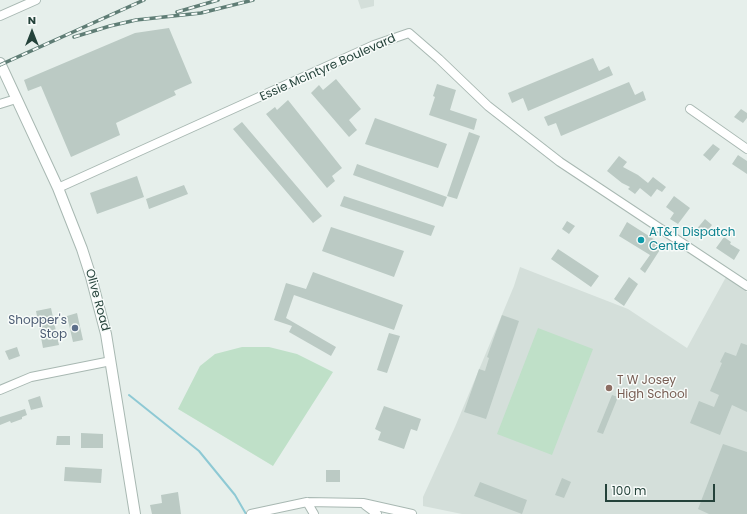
<!DOCTYPE html>
<style>
body{margin:0}
#map{position:relative;width:747px;height:514px;overflow:hidden;background:#e6efeb;font-family:Poppins,sans-serif}
canvas{display:block}
.north{position:absolute;left:12px;top:12px;width:40px;height:40px;-webkit-text-stroke:3px #f7fbf9;paint-order:stroke;rotate:0deg;font-size:11px;font-weight:700;line-height:16px;text-align:center;color:#24423a}
.north::after{content:'';display:block;margin:auto;width:14px;height:18px;background:#24423a;clip-path:polygon(50% 0,100% 100%,50% 72%,0 100%)}
.scale{position:absolute;left:605px;top:484px;width:110px;height:18px;box-sizing:border-box;border:2px solid #24423a;border-top:0;padding-left:5px;font-size:12px;line-height:14px;white-space:nowrap;color:#24423a;-webkit-text-stroke:3px #f7fbf9;paint-order:stroke}
</style>
<div id="map">
<canvas width="747" height="514"></canvas>
<div class="north">N</div>
<div class="scale">100 m</div>
</div>
<script>
const g = document.querySelector('canvas').getContext('2d');
g.lineJoin = 'round';
function fillPath(path, color) { g.fillStyle = color; g.fill(path, 'evenodd'); }
const toPath = rows => new Path2D(rows.map(r => 'M' + r).join(''));
function stroke(path, color, width, dash) { g.strokeStyle = color; g.lineWidth = width; g.lineCap = dash ? 'butt' : 'round'; g.setLineDash(dash || []); g.stroke(path); }
function write(font, color, halo, rows, align = 'center') {
  g.font = font + ' Poppins,sans-serif'; g.lineWidth = 3; g.setLineDash([]); g.textBaseline = 'middle'; g.strokeStyle = halo; g.fillStyle = color; for (const [text, x, y, turn = 0] of rows) {
    g.save(); g.translate(x, y); g.rotate((+turn || 0) * Math.PI / 180); g.textAlign = isNaN(turn) ? turn : align; if (halo) g.strokeText(text, 0, 0); g.fillText(text, 0, 0); g.restore();
  }
}
const built = toPath([
 [358,0,374,0,374,6,361,9],
 [520,267,628,309,687,348,726,277,747,292,747,514,462,514,423,506,423,497,455,427,514,286]
]);
const green = toPath([
 [538,328,593,349,552,455,497,434],
 [242,347,269,347,297,354,333,372,273,466,178,409,200,366,215,354]
]);
const stream = toPath([
 [129,395,199,451,235,495,246,514]
]);
const building = toPath([
 [169,28,192,83,174,91,176,95,116,123,120,135,71,157,41,86,28,91,24,80,135,33],
 [593,58,599,71,609,66,613,75,528,111,523,98,512,103,508,93],
 [336,79,361,109,349,120,357,130,349,137,311,93,319,85,323,90],
 [629,82,635,95,643,91,646,100,561,136,556,123,548,126,544,117],
 [437,84,456,90,450,110,477,119,474,130,429,115,435,97,433,96],
 [288,100,342,168,332,176,335,181,327,188,266,114,275,107,277,110],
 [741,109,747,113,747,118,743,123,734,117],
 [375,118,447,144,438,168,365,144],
 [242,122,322,216,313,223,233,129],
 [469,132,480,136,457,199,447,196],
 [713,144,720,149,710,161,703,155],
 [738,155,747,161,747,174,732,164],
 [619,156,627,162,623,167,638,175,648,183,653,177,666,187,662,192,657,189,651,197,640,188,635,194,628,189,630,187,622,183,607,171],
 [357,164,447,197,443,207,353,175],
 [137,176,144,197,97,214,90,193],
 [184,185,188,194,149,209,146,199],
 [344,196,435,226,431,236,340,206],
 [674,196,690,208,678,224,670,219,674,213,666,207],
 [705,219,712,225,702,237,695,231],
 [567,221,575,226,569,234,562,229],
 [627,222,663,245,645,273,640,269,650,255,619,236],
 [331,227,404,251,394,277,322,251],
 [724,237,731,242,730,244,740,250,734,260,716,248],
 [558,249,599,276,591,287,551,259],
 [313,272,403,305,394,330,294,295,286,318,336,347,331,356,289,332,292,326,274,320,286,283,306,289],
 [629,277,638,284,624,306,614,299],
 [51,308,59,345,43,348,36,311],
 [77,313,83,340,73,342,67,316],
 [502,315,519,321,486,419,464,412,479,369,485,371,489,358,487,357],
 [389,333,400,336,387,373,377,370],
 [741,343,747,345,747,412,732,405,720,435,690,423,699,401,714,407,719,395,710,391,722,363,720,362,725,352,736,356],
 [17,347,20,356,9,360,5,351],
 [612,395,618,397,603,434,597,432],
 [40,396,43,407,31,410,28,400],
 [384,406,421,419,417,431,411,429,404,449,378,440,381,432,375,429],
 [25,409,27,415,22,417,22,419,11,423,10,421,0,425,0,417],
 [81,433,103,434,103,448,81,448],
 [57,436,70,436,70,445,56,445],
 [723,444,747,452,747,514,709,514,698,509],
 [65,467,102,469,101,483,64,481],
 [326,470,340,470,340,482,326,482],
 [562,478,571,482,564,498,555,495],
 [480,482,527,500,522,514,474,496],
 [178,492,181,514,152,514,150,505,162,503,161,495]
]);
const minor = toPath([
 [0,16,36,0],
 [0,104,16,99],
 [690,109,747,149],
 [58,188,374,45,409,33,439,59,488,106,560,162,747,286],
 [0,390,31,377,111,361],
 [307,502,314,514],
 [365,505,377,514],
 [251,514,307,502,363,503,412,514]
]);
const tertiary = toPath([
 [0,63,58,188,82,249,91,277,106,334,135,514]
]);
const rail = toPath([
 [177,12,218,0],
 [74,37,110,26,136,20,201,13,253,0],
 [0,65,144,0]
]);
const markers = [
 [641,240,4,"#0f9aa8"],
 [75,328,4,"#5c6f8a"],
 [609,388,4,"#8d6e63"]
];
const streetNames = [
 ["Essie McIntyre Boulevard",328,68,-24],
 ["Olive Road",97,300,75]
];
const cultureNames = [
 ["AT&T Dispatch",649,233],
 ["Center",649,247]
];
const serviceNames = [
 ["Shopper's",67,321],
 ["Stop",67,335]
];
const educationNames = [
 ["T W Josey",617,381],
 ["High School",617,395]
];
fillPath(built, '#d4dfda');
fillPath(green, '#bfe0c8');
stroke(stream, '#8ec9d4', 2);
fillPath(building, '#bbcac4');
stroke(minor, '#a8b8b2', 10);
stroke(tertiary, '#a8b8b2', 12);
stroke(minor, '#fff', 8);
stroke(tertiary, '#fff', 10);
stroke(rail, '#5f7d75', 3.5);
stroke(rail, '#f7fbf9', 2, [6]);
for (const [x, y, r, color] of markers) { const dot = new Path2D(); dot.arc(x, y, r, 0, 2 * Math.PI); g.fillStyle = color; g.fill(dot); stroke(dot, '#f7fbf9', 1.5); }
write('12px', '#24423a', '#f7fbf9', streetNames);
write('12px', '#0d838f', '#f7fbf9', cultureNames, 'left');
write('12px', '#4e5e75', '#f7fbf9', serviceNames, 'right');
write('12px', '#785e54', '#f7fbf9', educationNames, 'left');
</script>
